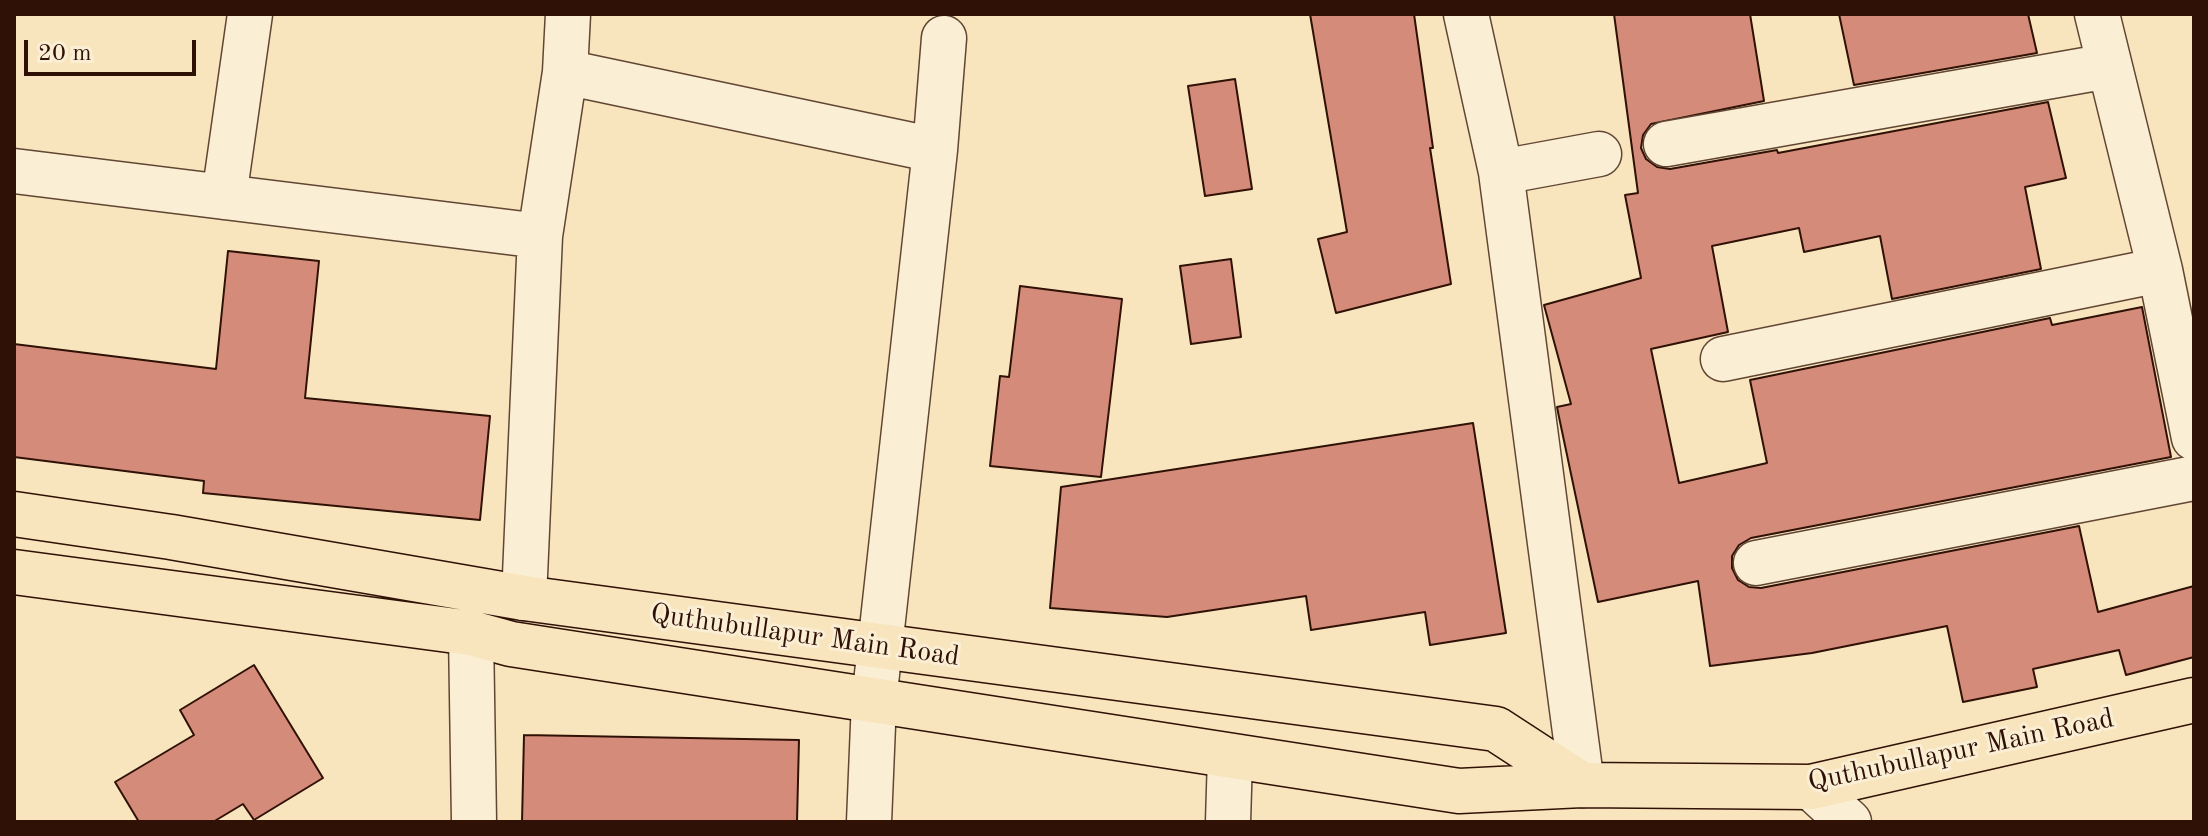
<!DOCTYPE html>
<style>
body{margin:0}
#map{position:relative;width:2208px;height:836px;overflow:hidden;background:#f8e5bd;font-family:"Old Standard TT",serif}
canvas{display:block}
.frame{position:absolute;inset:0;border:16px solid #301106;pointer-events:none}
.scale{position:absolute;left:24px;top:40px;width:172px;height:36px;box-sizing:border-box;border:4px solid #301106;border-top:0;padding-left:10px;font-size:24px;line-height:28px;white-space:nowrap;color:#301106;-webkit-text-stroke:6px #faeed4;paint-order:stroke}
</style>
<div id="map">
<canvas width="2208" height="836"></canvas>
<div class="frame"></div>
<div class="scale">20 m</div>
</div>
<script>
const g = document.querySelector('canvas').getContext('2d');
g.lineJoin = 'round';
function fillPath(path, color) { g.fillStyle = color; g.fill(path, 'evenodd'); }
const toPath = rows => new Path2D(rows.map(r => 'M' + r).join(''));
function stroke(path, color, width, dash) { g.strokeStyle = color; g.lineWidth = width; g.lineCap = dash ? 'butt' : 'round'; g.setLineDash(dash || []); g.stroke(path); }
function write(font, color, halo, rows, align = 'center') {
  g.font = font + ' "Old Standard TT",serif'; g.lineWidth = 6; g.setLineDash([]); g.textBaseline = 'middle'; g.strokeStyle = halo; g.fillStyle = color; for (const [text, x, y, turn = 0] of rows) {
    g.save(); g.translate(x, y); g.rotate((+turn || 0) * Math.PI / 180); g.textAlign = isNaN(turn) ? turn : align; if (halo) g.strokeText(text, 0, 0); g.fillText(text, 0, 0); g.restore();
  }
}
const building = toPath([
 [1310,14,1414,14,1433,148,1430,148,1451,284,1336,313,1318,239,1347,232,1310,14],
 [1614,14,1750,14,1764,101,1651,124,1643,135,1641,148,1646,159,1657,167,1670,169,1777,150,1778,153,2048,102,2066,178,2025,187,2041,269,1892,299,1880,236,1804,252,1799,228,1712,246,1728,332,1651,349,1679,483,1767,463,1750,380,2050,318,2052,325,2142,307,2171,457,1751,538,1739,545,1732,556,1732,568,1738,580,1749,587,1761,588,2079,526,2098,612,2194,586,2194,657,2126,675,2119,650,2033,669,2037,687,1963,702,1947,626,1812,653,1710,666,1698,581,1598,602,1559,417,1557,407,1571,404,1544,305,1641,278,1625,195,1638,193,1614,14],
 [1839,14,2028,14,2037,53,1854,85,1839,14],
 [1235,79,1252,189,1205,196,1188,86,1235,79],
 [228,251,319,261,305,398,490,416,480,520,203,493,204,481,14,457,14,344,216,369,228,251],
 [1231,259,1241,337,1191,344,1180,266,1231,259],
 [1020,286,1122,299,1101,477,990,466,1000,376,1009,377,1020,286],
 [1473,423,1506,633,1430,645,1425,612,1311,630,1306,596,1167,617,1050,608,1061,487,1473,423],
 [254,665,323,778,254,820,243,804,213,822,139,822,115,782,194,735,180,710,254,665],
 [524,735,799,740,797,822,522,822,524,735]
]);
const minor = toPath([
 [1466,14,1501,172,1582,785],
 [2097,14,2160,270,2194,438],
 [565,72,935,150,944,38],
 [1666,144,2108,66],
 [14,171,540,236],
 [1501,172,1599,154],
 [224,197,250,14],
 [1723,359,2160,270],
 [1756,563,2194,478],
 [524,598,540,236,565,72,568,14],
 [471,633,474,822],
 [1811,787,1849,822],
 [869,822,874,701,935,150],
 [1228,822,1230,757]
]);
const major = toPath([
 [14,514,171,537,524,598,1496,729,1582,785],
 [14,572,471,633,511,644,1459,791,1582,785,1811,787,2194,700]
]);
const streetNames = [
 ["Quthubullapur Main Road",805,636,8],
 ["Quthubullapur Main Road",1961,751,-12]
];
fillPath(building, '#d48b79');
stroke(building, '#301106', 2);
stroke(minor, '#624634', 47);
stroke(major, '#301106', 47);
stroke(minor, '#faeed4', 44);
stroke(major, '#f8e5bd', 44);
write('28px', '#301106', '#faeed4', streetNames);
</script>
